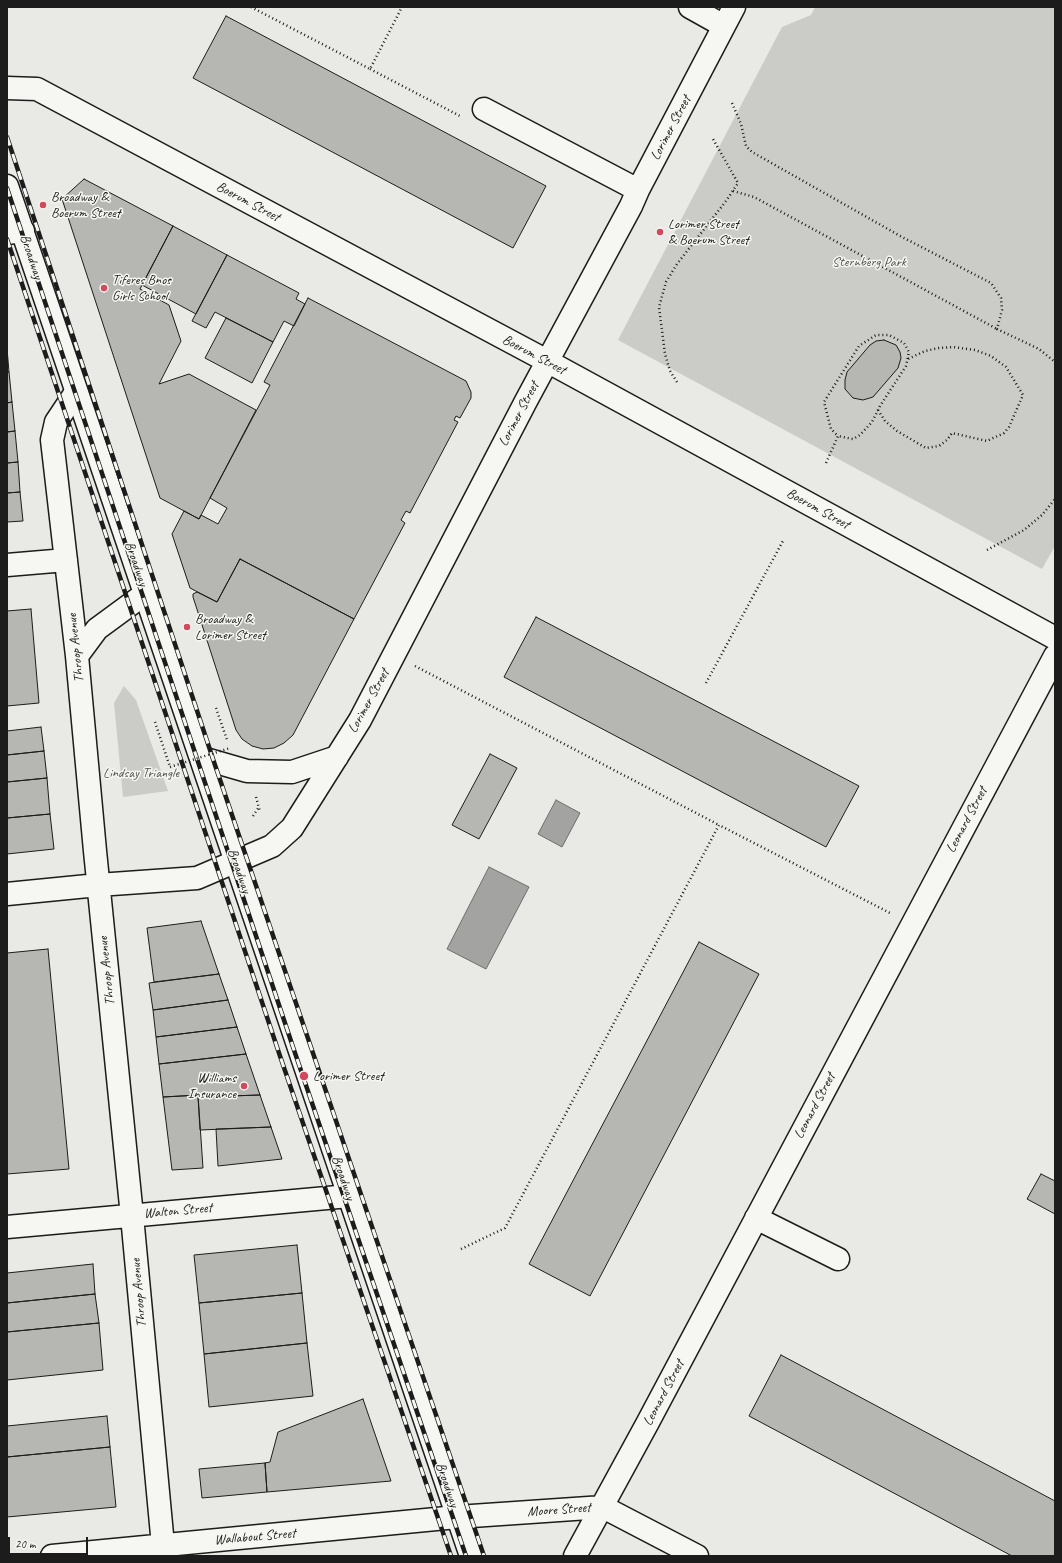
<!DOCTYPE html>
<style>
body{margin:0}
#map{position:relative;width:1062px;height:1563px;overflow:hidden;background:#e9e9e5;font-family:Caveat,sans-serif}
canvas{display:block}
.frame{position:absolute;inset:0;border:8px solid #1c1c1c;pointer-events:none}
.scale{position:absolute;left:8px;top:1537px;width:80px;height:18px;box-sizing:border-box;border:2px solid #1c1c1c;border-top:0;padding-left:5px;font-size:12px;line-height:14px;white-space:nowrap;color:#1c1c1c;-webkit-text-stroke:3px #f6f6f2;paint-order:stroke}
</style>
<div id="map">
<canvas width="1062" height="1563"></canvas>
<div class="frame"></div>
<div class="scale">20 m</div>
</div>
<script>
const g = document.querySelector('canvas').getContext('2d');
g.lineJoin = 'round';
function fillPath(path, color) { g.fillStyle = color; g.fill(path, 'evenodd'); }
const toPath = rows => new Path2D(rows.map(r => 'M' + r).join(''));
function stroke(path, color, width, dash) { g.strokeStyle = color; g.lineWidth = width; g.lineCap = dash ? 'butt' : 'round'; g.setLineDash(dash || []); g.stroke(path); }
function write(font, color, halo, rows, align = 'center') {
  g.font = font + ' Caveat,sans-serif'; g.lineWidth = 3; g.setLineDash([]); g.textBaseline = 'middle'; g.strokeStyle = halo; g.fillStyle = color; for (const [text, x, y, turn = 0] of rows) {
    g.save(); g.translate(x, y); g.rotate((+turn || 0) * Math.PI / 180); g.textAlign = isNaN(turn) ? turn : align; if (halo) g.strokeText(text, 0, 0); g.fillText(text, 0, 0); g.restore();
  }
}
const green = toPath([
 [815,7,1055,7,1055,546,1042,569,618,340,782,27,811,15],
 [124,686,136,700,168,791,123,797,114,703]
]);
const water = toPath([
 [556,800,580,813,562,847,538,834,556,800],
 [489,867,529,887,486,969,447,949,489,867]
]);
const building = toPath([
 [226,16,546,186,513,248,193,78,226,16],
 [84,179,173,226,140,289,169,305,181,341,159,384,189,374,256,410,199,519,160,498,62,199,84,179],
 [173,226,227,255,196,314,142,285,173,226],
 [227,255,299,293,296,299,305,304,294,326,284,321,273,342,215,312,206,328,192,321,227,255],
 [308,298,466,381,471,392,471,398,460,418,456,416,454,420,458,422,410,513,406,511,401,520,405,523,354,619,240,559,217,602,190,588,172,534,184,511,199,519,201,515,218,524,227,508,210,498,270,385,264,382,308,298],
 [226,318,273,342,252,383,205,358,226,318],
 [884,340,896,345,900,352,901,358,898,368,873,397,863,400,853,398,845,389,845,380,847,372,870,345,876,341,884,340],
 [7,348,9,372,7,372,7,348],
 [7,372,9,372,12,402,7,403,7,372],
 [12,402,15,431,7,432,7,403,12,402],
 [15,431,18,462,7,463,7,432,15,431],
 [18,462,20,492,7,493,7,463,18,462],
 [20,492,23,521,7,522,7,493,20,492],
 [240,559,354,619,293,735,284,743,274,748,263,749,252,746,242,739,236,730,193,597,193,594,197,592,217,602,240,559],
 [31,609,39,703,7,706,7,611,31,609],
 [536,617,859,786,826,847,504,677,536,617],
 [41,727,44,751,7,755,7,731,41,727],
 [44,751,47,778,7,782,7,755,44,751],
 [490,754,517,768,479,839,452,825,490,754],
 [47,778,50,814,7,818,7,782,47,778],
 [50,814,54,849,7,854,7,818,50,814],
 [201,921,219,974,154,982,147,928,201,921],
 [699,942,759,974,590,1296,529,1264,699,942],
 [48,949,69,1169,7,1174,7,953,48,949],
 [219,974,228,1000,153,1010,149,983,219,974],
 [228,1000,237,1027,156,1037,153,1010,228,1000],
 [237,1027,246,1054,159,1064,156,1037,237,1027],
 [246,1054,260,1095,201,1097,201,1095,163,1097,159,1064,246,1054],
 [198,1095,203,1168,172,1170,163,1097,198,1095],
 [260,1095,271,1127,200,1130,198,1097,260,1095],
 [271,1127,282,1159,218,1166,216,1129,271,1127],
 [1041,1174,1055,1181,1055,1214,1027,1199,1041,1174],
 [297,1245,302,1293,199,1303,194,1255,297,1245],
 [93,1264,95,1294,7,1303,7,1273,93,1264],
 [302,1293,307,1343,204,1354,199,1303,302,1293],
 [95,1294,99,1323,7,1332,7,1303,95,1294],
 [99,1323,103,1370,7,1380,7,1332,99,1323],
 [307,1343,313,1396,209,1407,204,1354,307,1343],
 [781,1355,1055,1501,1055,1556,1012,1556,749,1416,781,1355],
 [363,1399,391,1481,267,1492,265,1463,270,1462,278,1432,363,1399],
 [107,1416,110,1447,7,1457,7,1426,107,1416],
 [110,1447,116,1507,7,1517,7,1457,110,1447],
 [265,1463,267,1492,202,1498,199,1469,265,1463]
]);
const path = toPath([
 [251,7,370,69,402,7],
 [370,69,460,116],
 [732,103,741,124,746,146,752,152,902,237,991,283,1001,298,1002,310,997,329,1039,349,1055,362],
 [733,191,754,197,997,329],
 [677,382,670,371,665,354,659,307,666,282,677,264,726,201,738,183,713,139],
 [878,410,885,421,897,431,926,448,939,446,947,440,952,433,987,441,1004,433,1009,427,1023,395,1006,367,991,356,975,350,953,347,939,348,925,351,908,359],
 [826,463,838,436,831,429,824,402,859,346,876,335,889,335,904,343,909,352,906,366,880,406,872,422,860,435,853,439,838,436],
 [987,550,1024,530,1042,515,1055,499],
 [415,666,719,825],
 [706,683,784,539],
 [216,708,227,740],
 [155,722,170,767],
 [256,797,260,812],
 [253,816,259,807],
 [461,1249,505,1228,719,825,890,913]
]);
const minor = toPath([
 [690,7,724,26],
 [7,88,37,89,547,361,1055,638],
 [484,109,638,190],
 [7,233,23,231],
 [76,392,56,422,52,440,77,656,95,851,132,1216,164,1556],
 [7,565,66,560],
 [77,656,97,629,146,593],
 [202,758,247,771,292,772,337,757],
 [7,894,98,885,197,878,272,846,292,828,360,720,526,401,631,206,638,190,734,7],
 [756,1218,838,1259],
 [7,1227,349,1196],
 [52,1556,457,1517,603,1507,697,1556],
 [575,1556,647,1424,1055,656]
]);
const major = toPath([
 [7,186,471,1556]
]);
const rail = toPath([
 [7,137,215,765,484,1556],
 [7,188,294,1050,466,1556],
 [7,239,280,1056,451,1556]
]);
const pathBridge = toPath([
 [170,767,230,748]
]);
const markers = [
 [43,205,4,"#d1495b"],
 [660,232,4,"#d1495b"],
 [104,288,4,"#d1495b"],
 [187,627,4,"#d1495b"],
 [304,1076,5,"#d1495b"],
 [244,1086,4,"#d1495b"]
];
const streetNames = [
 ["Lorimer Street",671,128,-62],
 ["Boerum Street",248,202,28],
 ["Broadway",31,257,72],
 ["Boerum Street",534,355,28],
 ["Lorimer Street",519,414,-62],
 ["Boerum Street",818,509,29],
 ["Broadway",136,564,71],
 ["Throop Avenue",76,648,-96],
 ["Lorimer Street",369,701,-61],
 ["Leonard Street",967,820,-62],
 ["Broadway",239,871,71],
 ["Throop Avenue",107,971,-96],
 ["Leonard Street",815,1106,-62],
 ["Broadway",343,1178,71],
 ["Walton Street",178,1211,-5],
 ["Throop Avenue",139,1293,-95],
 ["Leonard Street",664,1393,-62],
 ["Broadway",447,1485,71],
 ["Moore Street",559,1510,-4],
 ["Wallabout Street",255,1537,-5]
];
const poiNames = [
 ["Broadway &",51,197],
 ["Boerum Street",51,213],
 ["Lorimer Street",668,224],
 ["& Boerum Street",668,240],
 ["Tiferes Bnos",112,280],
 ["Girls School",112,296],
 ["Broadway &",195,619],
 ["Lorimer Street",195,635],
 ["Lorimer Street",313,1076],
 ["Williams",236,1078,"right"],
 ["Insurance",236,1094,"right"]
];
const parkNames = [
 ["Sternberg Park",869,262],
 ["Lindsay Triangle",141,773]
];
fillPath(green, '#cbcbc7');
fillPath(water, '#a3a3a1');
stroke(water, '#6d6d6c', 1);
fillPath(building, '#b6b6b3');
stroke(building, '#1c1c1c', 1);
stroke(minor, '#1c1c1c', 25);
stroke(major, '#1c1c1c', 25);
stroke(path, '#1c1c1c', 2.5, [1, 3]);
stroke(minor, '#f6f6f2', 22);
stroke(major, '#f6f6f2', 22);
stroke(rail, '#1c1c1c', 4.5);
stroke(rail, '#f6f6f2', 3, [9]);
stroke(pathBridge, '#1c1c1c', 2.5, [1, 3]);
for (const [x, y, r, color] of markers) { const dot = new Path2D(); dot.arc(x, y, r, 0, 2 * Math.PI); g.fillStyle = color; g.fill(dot); stroke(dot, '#f6f6f2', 1.5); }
write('14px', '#1c1c1c', '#f6f6f2', streetNames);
write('14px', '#1c1c1c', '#f6f6f2', poiNames, 'left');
write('14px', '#51514f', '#f6f6f2', parkNames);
</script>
